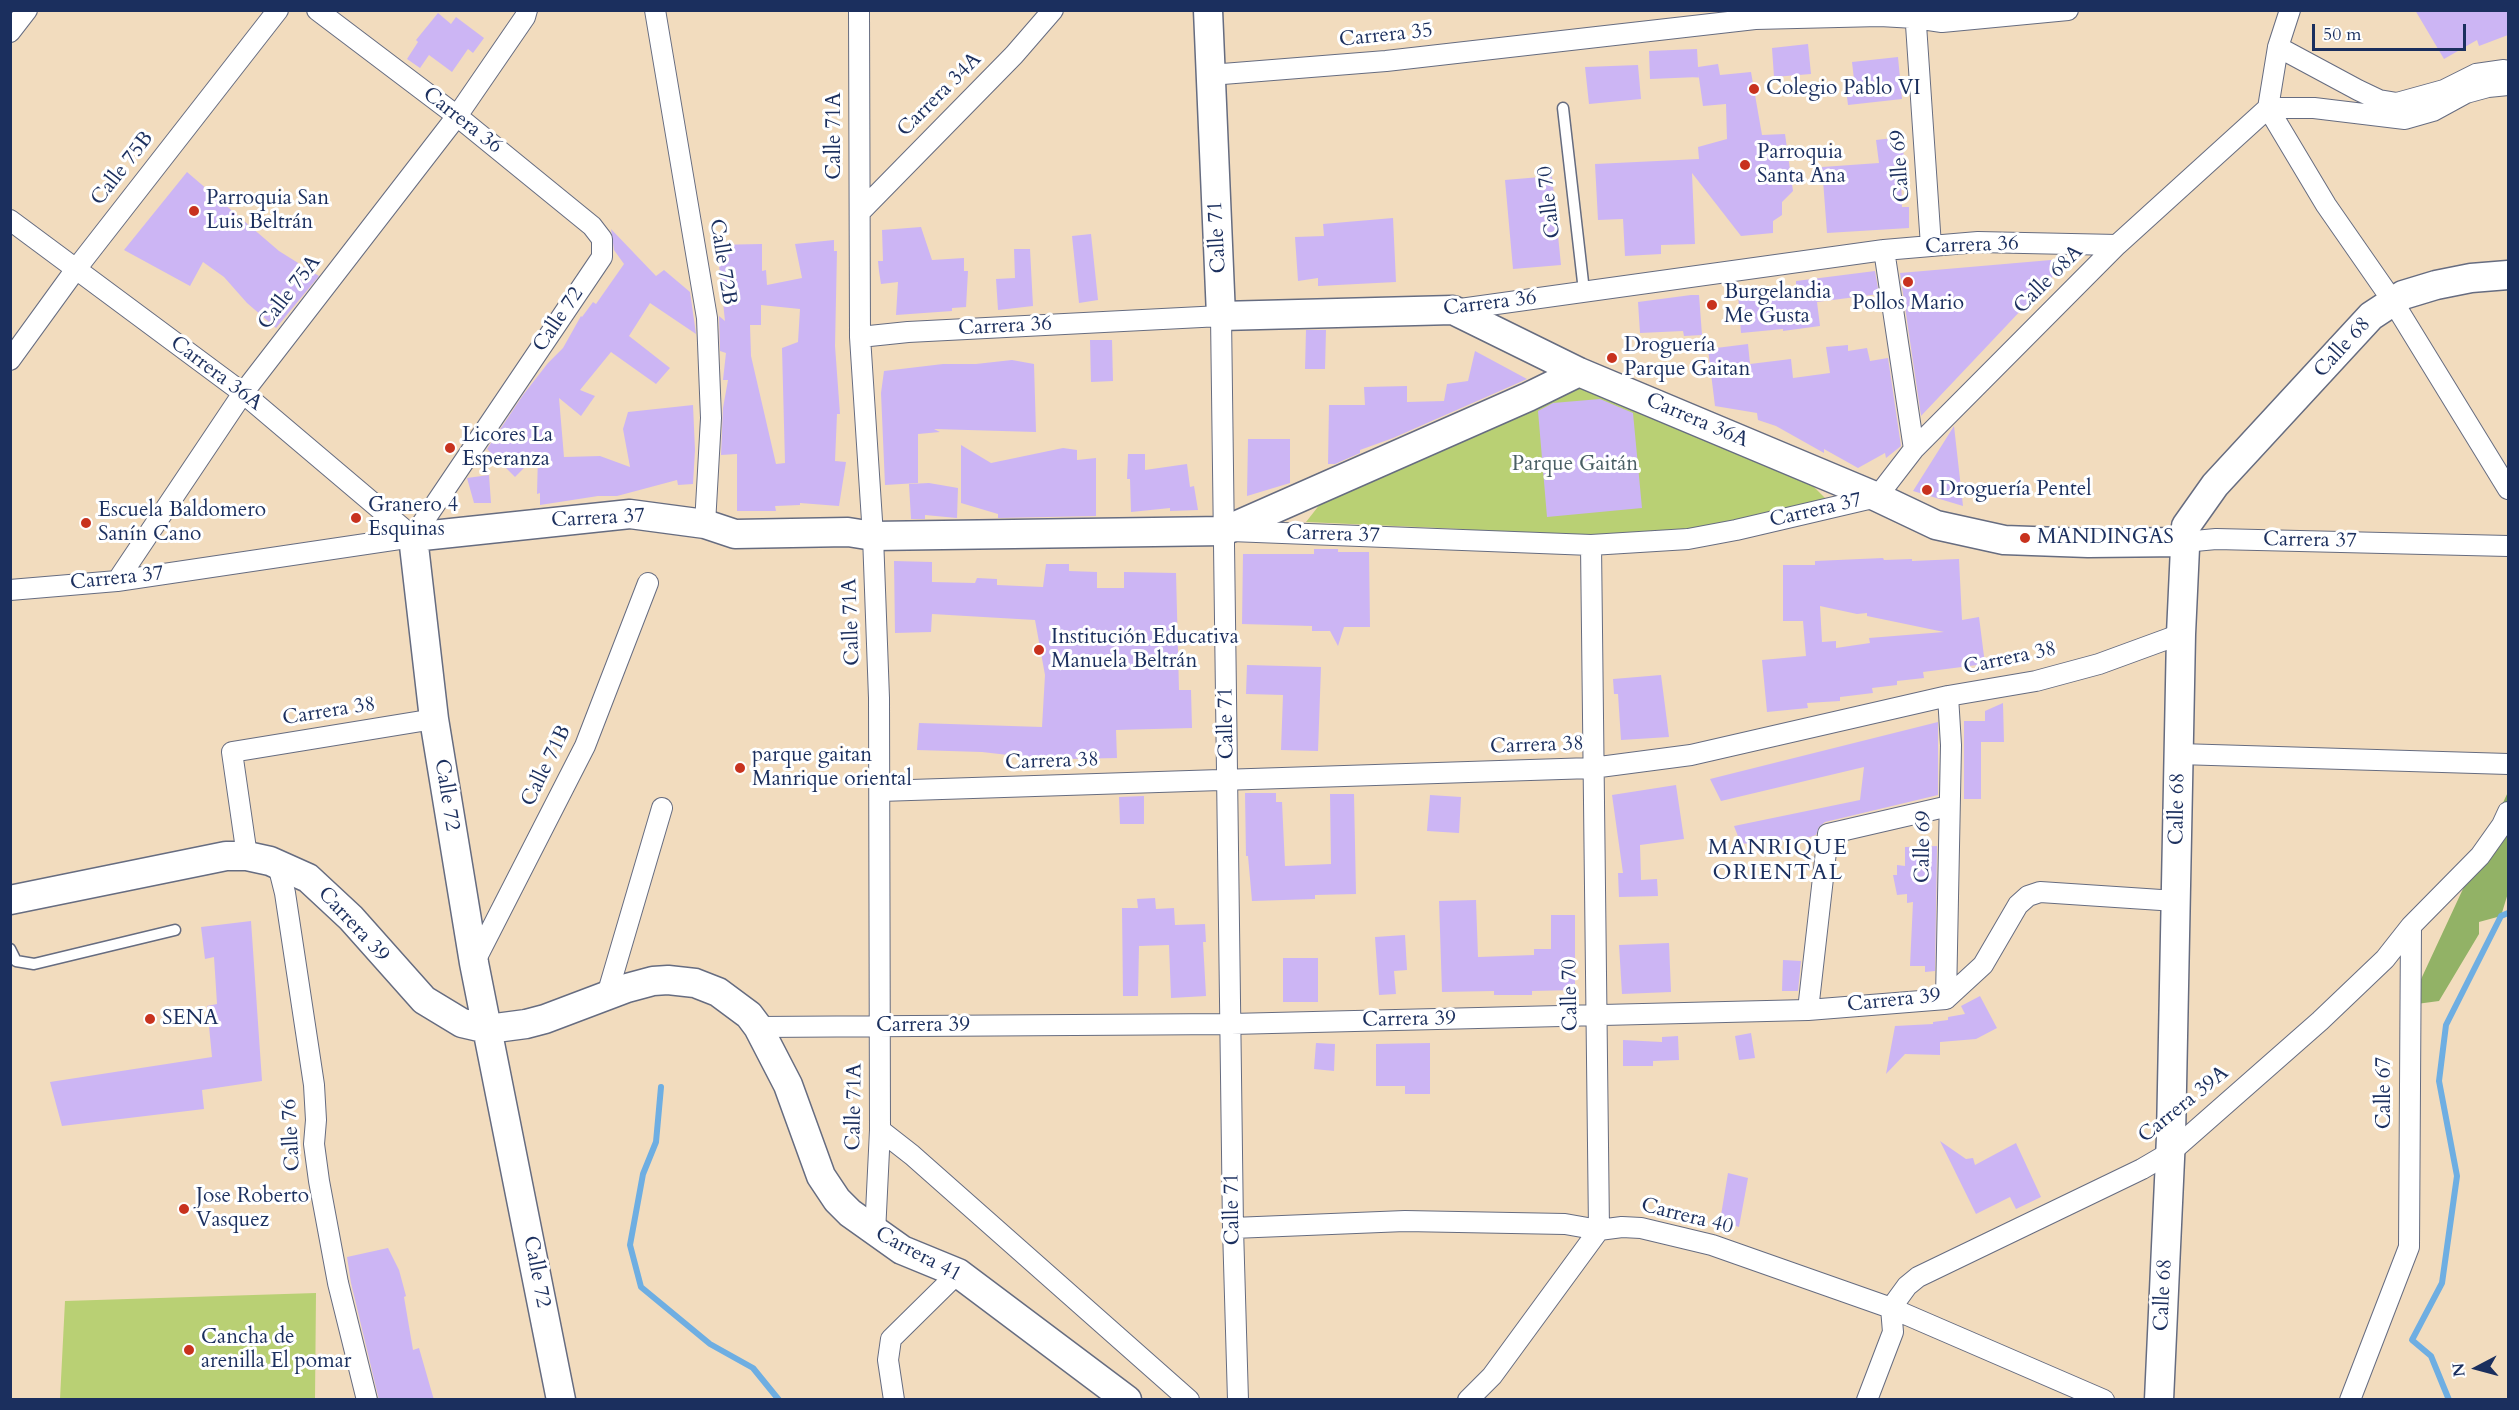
<!DOCTYPE html>
<meta charset="utf-8">
<style>
body{margin:0}
#map{position:relative;width:2519px;height:1410px;overflow:hidden;background:#f2dcbe;font-family:Cardo,serif}
canvas{display:block}
.frame{position:absolute;inset:0;border:12px solid #1b2f5e;pointer-events:none}
.north{position:absolute;left:2447px;top:1338px;width:60px;height:60px;-webkit-text-stroke:4px #fff;paint-order:stroke;rotate:264deg;font-size:16px;font-weight:700;line-height:24px;text-align:center;color:#1b2f5e}
.north::after{content:'';display:block;margin:auto;width:21px;height:27px;background:#1b2f5e;clip-path:polygon(50% 0,100% 100%,50% 72%,0 100%)}
.scale{position:absolute;left:2312px;top:24px;width:154px;height:27px;box-sizing:border-box;border:3px solid #1b2f5e;border-top:0;padding-left:8px;font-size:18px;line-height:21px;white-space:nowrap;color:#1b2f5e;-webkit-text-stroke:4px #fff;paint-order:stroke}
</style>
<div id="map">
<canvas width="2519" height="1410"></canvas>
<div class="frame"></div>
<div class="north">N</div>
<div class="scale">50 m</div>
</div>
<script>
const g = document.querySelector('canvas').getContext('2d');
g.lineJoin = 'round';
function fillPath(path, color) { g.fillStyle = color; g.fill(path, 'evenodd'); }
const toPath = rows => new Path2D(rows.map(r => 'M' + r).join(''));
function stroke(path, color, width, dash) { g.strokeStyle = color; g.lineWidth = width; g.lineCap = dash ? 'butt' : 'round'; g.setLineDash(dash || []); g.stroke(path); }
function write(font, color, halo, rows, align = 'center') {
  g.font = font + ' Cardo,serif'; g.lineWidth = 6; g.setLineDash([]); g.textBaseline = 'middle'; g.strokeStyle = halo; g.fillStyle = color; for (const [text, x, y, turn = 0] of rows) {
    g.save(); g.translate(x, y); g.rotate((+turn || 0) * Math.PI / 180); g.textAlign = isNaN(turn) ? turn : align; if (halo) g.strokeText(text, 0, 0); g.fillText(text, 0, 0); g.restore();
  }
}
const green = toPath([
 [1579,372,1786,459,1826,499,1736,530,1561,544,1462,529,1306,522,1339,480],
 [316,1293,315,1399,60,1399,65,1301]
]);
const forest = toPath([
 [2508,792,2508,893,2501,916,2479,922,2479,934,2439,1001,2409,1005]
]);
const stream = toPath([
 [661,1087,656,1142,643,1174,630,1245,641,1287,710,1344,753,1368,779,1400],
 [2449,1400,2431,1356,2412,1340,2442,1283,2457,1176,2439,1081,2446,1025,2501,916,2508,913]
]);
const building = toPath([
 [2415,10,2508,10,2508,35,2479,46,2477,40,2444,59],
 [438,13,451,24,456,17,484,38,473,53,468,49,452,72,429,55,420,68,407,59,418,42,416,40],
 [1808,44,1811,74,1774,77,1772,48],
 [1697,49,1698,67,1718,64,1720,75,1751,72,1762,135,1785,134,1793,191,1782,202,1782,215,1773,221,1773,233,1741,236,1692,173,1695,244,1661,245,1661,254,1625,256,1623,219,1598,220,1595,164,1699,159,1698,147,1727,139,1726,104,1703,106,1698,71,1699,77,1650,79,1649,51],
 [1898,57,1902,99,1848,105,1846,89,1855,88,1852,62],
 [1638,65,1641,99,1589,104,1585,67],
 [1901,137,1907,175,1901,176,1902,207,1909,207,1909,228,1827,233,1822,167,1879,163,1876,140],
 [187,172,279,251,319,276,276,328,247,303,224,277,203,262,190,286,124,250],
 [1552,176,1561,265,1513,269,1505,180],
 [1393,218,1396,282,1318,286,1318,278,1298,281,1295,237,1324,236,1323,224],
 [921,227,932,260,964,258,964,271,968,271,966,307,952,308,952,311,896,315,898,282,881,284,879,271,878,261,883,261,882,230],
 [611,229,656,276,664,270,690,292,696,334,650,303,629,336,670,368,656,384,611,352,580,390,595,396,581,416,559,398,564,457,600,456,630,467,623,429,628,412,693,405,695,450,693,484,678,485,677,480,617,496,598,496,540,505,540,493,537,494,538,454,515,477,487,449,523,395,548,363,563,348,581,316,582,317,593,302,596,304,624,264,614,250],
 [1091,234,1098,300,1079,303,1072,236],
 [834,240,834,251,837,251,835,346,840,414,837,414,835,461,846,462,839,506,800,503,800,505,775,506,776,511,737,511,737,454,721,455,723,408,728,380,723,380,726,353,720,351,719,316,725,321,719,265,716,265,712,245,762,244,762,271,766,270,767,285,802,278,795,244],
 [761,305,800,309,798,342,782,348,785,463,776,464,751,356,750,325,761,325],
 [1014,249,1030,249,1033,306,998,310,996,279,1015,278],
 [2051,260,2060,269,1921,416,1900,273],
 [1875,271,1879,294,1817,302,1820,326,1783,331,1783,329,1741,333,1738,294,1796,286,1796,281],
 [1691,295,1699,295,1702,335,1684,336,1683,331,1640,333,1638,302],
 [1306,330,1326,330,1325,369,1305,369],
 [1090,340,1112,340,1113,381,1091,382],
 [1748,344,1750,364,1791,359,1793,378,1830,373,1826,347,1848,345,1848,351,1867,348,1870,361,1888,358,1901,446,1886,458,1885,453,1858,468,1824,449,1824,453,1776,426,1758,420,1757,413,1715,406,1708,349],
 [1475,351,1527,379,1393,438,1360,450,1360,453,1335,464,1328,464,1329,405,1365,405,1364,387,1407,386,1407,402,1444,401,1447,384,1468,381],
 [1012,360,1034,364,1036,432,934,429,940,432,918,434,918,483,885,485,881,393,884,371,943,364,976,364],
 [1600,399,1633,413,1642,508,1547,517,1538,411,1553,403],
 [1954,426,1963,506,1913,491],
 [1248,439,1290,439,1290,483,1247,496],
 [961,445,991,463,1063,448,1077,450,1077,460,1096,458,1096,516,998,518,998,514,961,503],
 [1128,454,1145,454,1145,470,1187,464,1190,487,1194,486,1198,510,1170,511,1170,508,1131,512,1130,479,1127,479],
 [489,475,491,503,474,503,467,478],
 [929,483,958,488,957,518,925,515,925,519,911,519,909,484],
 [1314,549,1338,549,1338,552,1369,552,1370,627,1344,627,1338,646,1330,631,1312,631,1312,626,1242,624,1243,554,1314,554],
 [1883,558,1884,560,1912,559,1912,561,1959,559,1962,620,1979,617,1985,664,1923,672,1924,678,1897,681,1897,685,1872,688,1873,693,1840,697,1840,701,1807,703,1808,708,1767,712,1762,660,1806,656,1803,621,1783,621,1783,565,1815,565,1815,561],
 [1820,606,1857,614,1867,613,1867,616,1944,632,1869,638,1870,643,1836,648,1836,641,1822,642],
 [894,561,932,562,932,582,975,583,977,578,997,579,997,585,1043,587,1046,564,1069,564,1069,571,1097,572,1097,588,1124,588,1124,572,1176,573,1179,690,1191,690,1192,728,1116,730,1117,758,1069,759,1070,766,1043,764,1043,759,982,752,917,750,919,723,1042,727,1045,675,1035,620,932,614,931,632,895,633],
 [1247,665,1321,667,1318,751,1281,750,1283,695,1246,694],
 [1661,675,1669,737,1621,740,1618,694,1614,694,1613,679],
 [2003,703,2004,742,1981,742,1981,799,1964,799,1964,721,1985,721,1985,711],
 [1938,722,1938,795,1825,822,1819,827,1816,835,1807,838,1741,844,1734,826,1860,800,1864,767,1721,801,1710,779],
 [1676,785,1684,839,1640,845,1641,880,1657,879,1658,896,1619,897,1618,873,1623,873,1612,795],
 [1245,793,1276,793,1276,802,1282,802,1285,866,1331,864,1330,794,1354,794,1356,894,1315,895,1315,899,1252,901,1248,856,1246,856],
 [1430,795,1461,797,1459,833,1427,831],
 [1144,796,1144,824,1120,824,1119,797],
 [1937,846,1935,971,1925,972,1925,966,1910,966,1913,902,1907,903,1907,894,1897,895,1893,875,1897,875,1897,865,1905,866,1905,847],
 [1155,898,1156,909,1174,908,1175,925,1205,924,1206,942,1203,942,1206,996,1171,998,1169,945,1139,946,1138,996,1123,996,1122,908,1138,908,1137,899],
 [1476,900,1478,957,1534,955,1534,949,1551,949,1551,915,1575,915,1575,990,1532,991,1532,995,1494,995,1494,991,1442,992,1439,901],
 [251,921,262,1081,202,1090,204,1109,62,1126,50,1082,212,1057,207,1006,217,1004,214,957,205,959,201,927],
 [1405,935,1407,970,1394,971,1396,994,1379,995,1375,937],
 [1669,943,1671,992,1622,994,1619,945],
 [1283,958,1318,958,1318,1002,1283,1002],
 [1783,960,1801,961,1798,991,1782,991],
 [1980,996,1997,1028,1976,1039,1940,1042,1940,1055,1905,1054,1886,1074,1895,1026,1933,1024,1933,1022,1948,1020,1948,1017,1965,1014,1961,1006],
 [1751,1033,1755,1058,1739,1060,1735,1036],
 [1678,1036,1679,1060,1653,1061,1653,1066,1623,1066,1623,1040,1662,1042,1662,1037],
 [1316,1043,1335,1044,1334,1071,1314,1069],
 [1430,1043,1430,1094,1405,1094,1405,1086,1376,1086,1376,1044],
 [1940,1141,1966,1159,1973,1158,1975,1165,2016,1143,2041,1197,2016,1209,2010,1197,1976,1214],
 [1728,1173,1748,1178,1739,1227,1720,1221],
 [388,1248,399,1270,406,1296,404,1297,413,1350,419,1348,434,1400,379,1400,351,1283,347,1257]
]);
const lane = toPath([
 [1563,108,1584,291],
 [10,949,16,961,34,964,175,930]
]);
const street = toPath([
 [317,10,457,116,592,226,602,239,602,257,413,537],
 [655,10,707,318,711,418,705,524],
 [859,10,860,337,873,536,879,698,880,1130,875,1233],
 [1915,10,1931,246],
 [10,32,27,10],
 [2278,47,2358,90,2379,100,2397,103,2444,90,2476,74,2504,70],
 [1210,75,1386,61,1755,19,1880,16,1915,18,1942,22,2068,10],
 [2268,108,2326,205,2392,300,2508,489],
 [2268,108,2314,108,2405,119,2433,111,2466,93,2488,87,2508,85],
 [2268,108,2278,47,2290,10],
 [860,212,1014,55,1053,10],
 [10,220,243,393,413,537],
 [1884,250,1914,449],
 [1453,310,1884,250,1978,242,2117,245],
 [860,337,908,332,1221,316,1233,1228,1238,1400],
 [10,360,76,269,278,10],
 [1231,531,1591,545,1688,539,1736,530,1877,497,1914,449,2117,245,2268,108],
 [2184,542,2216,539,2508,546],
 [117,581,243,393,457,116,525,17,527,10],
 [10,590,117,581,413,537],
 [2179,754,2508,764],
 [880,791,1592,768,1691,755,1948,696,2036,681,2099,664,2181,634],
 [247,856,232,752,434,719],
 [278,865,285,893,314,1085,316,1120,314,1144,319,1181,338,1283,367,1400],
 [474,963,585,746,648,583],
 [607,995,662,808],
 [1946,999,1951,745,1948,696],
 [1808,1010,1828,834,1949,806],
 [758,1027,1231,1024,1808,1010,1946,999,1983,965,2018,905,2028,896,2040,892,2176,901],
 [880,1130,912,1155,1189,1400],
 [1233,1228,1405,1221,1565,1224,1599,1230,1622,1227,1641,1228,1712,1245,1891,1308,2104,1400],
 [894,1400,888,1360,891,1339,958,1273],
 [1468,1400,1492,1376,1599,1230,1591,545],
 [1867,1400,1893,1332,1891,1308,1907,1286,1918,1277,2142,1169,2171,1152,2320,1021,2385,959,2411,926,2480,856,2502,825,2508,812],
 [2350,1400,2409,1247,2411,926]
]);
const secondary = toPath([
 [1208,10,1221,316,1453,310,1579,372,1877,497,1936,525,2004,540,2088,543,2184,542],
 [10,900,226,856,247,856,270,861,308,878,351,918,424,1000,462,1023,488,1029,526,1024,545,1019,627,988,653,981,668,980,695,983,718,992,749,1015,758,1027,788,1085,821,1176,837,1200,850,1213,902,1250,958,1273,1127,1400],
 [561,1400,474,963,434,719,413,537,630,514,705,524,735,534,848,532,873,536,1224,531,1528,397,1579,372],
 [2159,1400,2171,1137,2181,634,2186,526,2215,485,2371,316,2403,295,2436,285,2471,278,2508,275]
]);
const markers = [
 [1754,89,6,"#c8321e"],
 [1745,165,6,"#c8321e"],
 [194,211,6,"#c8321e"],
 [1908,282,6,"#c8321e"],
 [1712,305,6,"#c8321e"],
 [1612,358,6,"#c8321e"],
 [450,448,6,"#c8321e"],
 [1927,490,6,"#c8321e"],
 [356,518,6,"#c8321e"],
 [86,523,6,"#c8321e"],
 [2025,538,6,"#c8321e"],
 [1039,650,6,"#c8321e"],
 [740,768,6,"#c8321e"],
 [150,1019,6,"#c8321e"],
 [184,1209,6,"#c8321e"],
 [189,1350,6,"#c8321e"]
];
const streetNames = [
 ["Carrera 35",1386,36,-6],
 ["Carrera 34A",940,95,-45],
 ["Carrera 36",462,121,38],
 ["Calle 71A",835,136,-90],
 ["Calle 69",1901,166,-94],
 ["Calle 75B",123,169,-52],
 ["Calle 70",1550,202,-97],
 ["Calle 71",1218,237,-93],
 ["Carrera 36",1972,246,-2],
 ["Calle 72B",722,262,81],
 ["Calle 68A",2049,280,-45],
 ["Calle 75A",290,293,-52],
 ["Carrera 36",1490,304,-7],
 ["Calle 72",559,320,-56],
 ["Carrera 36",1005,327,-3],
 ["Calle 68",2343,348,-48],
 ["Carrera 36A",216,374,37],
 ["Carrera 36A",1697,421,23],
 ["Carrera 37",1816,511,-13],
 ["Carrera 37",598,519,-3],
 ["Carrera 37",1333,535,2],
 ["Carrera 37",2310,541,1],
 ["Carrera 37",117,579,-6],
 ["Calle 71A",852,622,-92],
 ["Carrera 38",2010,659,-12],
 ["Carrera 38",329,712,-9],
 ["Calle 71",1227,723,-91],
 ["Carrera 38",1537,746,-2],
 ["Carrera 38",1052,762,-2],
 ["Calle 71B",547,766,-64],
 ["Calle 72",446,795,81],
 ["Calle 68",2178,809,-89],
 ["Calle 69",1924,847,-89],
 ["Carrera 39",353,925,47],
 ["Calle 70",1571,995,-91],
 ["Carrera 39",1894,1001,-6],
 ["Carrera 39",1409,1020,-1],
 ["Carrera 39",923,1026],
 ["Calle 67",2385,1093,-90],
 ["Carrera 39A",2184,1105,-39],
 ["Calle 71A",855,1107,-89],
 ["Calle 76",292,1135,-93],
 ["Calle 71",1233,1209,-91],
 ["Carrera 40",1687,1217,14],
 ["Carrera 41",918,1255,28],
 ["Calle 72",536,1272,79],
 ["Calle 68",2164,1295,-87]
];
const poiNames = [
 ["Colegio Pablo VI",1766,89],
 ["Parroquia",1757,153],
 ["Santa Ana",1757,177],
 ["Parroquia San",206,199],
 ["Luis Beltrán",206,223],
 ["Burgelandia",1724,293],
 ["Me Gusta",1724,317],
 ["Pollos Mario",1908,304,"center"],
 ["Droguería",1624,346],
 ["Parque Gaitan",1624,370],
 ["Licores La",462,436],
 ["Esperanza",462,460],
 ["Droguería Pentel",1939,490],
 ["Granero 4",368,506],
 ["Esquinas",368,530],
 ["Escuela Baldomero",98,511],
 ["Sanín Cano",98,535],
 ["MANDINGAS",2037,538],
 ["Institución Educativa",1051,638],
 ["Manuela Beltrán",1051,662],
 ["parque gaitan",752,756],
 ["Manrique oriental",752,780],
 ["SENA",162,1019],
 ["Jose Roberto",196,1197],
 ["Vasquez",196,1221],
 ["Cancha de",201,1338],
 ["arenilla El pomar",201,1362]
];
const parkNames = [
 ["Parque Gaitán",1575,465]
];
const neighbourhoodNames = [
 ["MANRIQUE",1778,849],
 ["ORIENTAL",1778,874]
];
fillPath(green, '#b9d074');
fillPath(forest, '#92b266');
stroke(stream, '#6eaee2', 6);
fillPath(building, '#ccb5f4');
stroke(lane, '#666c80', 13);
stroke(street, '#666c80', 22);
stroke(secondary, '#666c80', 31);
stroke(lane, '#fff', 10);
stroke(street, '#fff', 20);
stroke(secondary, '#fff', 28);
for (const [x, y, r, color] of markers) { const dot = new Path2D(); dot.arc(x, y, r, 0, 2 * Math.PI); g.fillStyle = color; g.fill(dot); stroke(dot, '#fff', 2); }
write('21px', '#1b2f5e', '#fff', streetNames);
write('21px', '#1b2f5e', '#fff', poiNames, 'left');
write('21px', '#4a5f65', '#fff', parkNames);
g.letterSpacing = '1.5px';
write('22px', '#1b2f5e', '#fff', neighbourhoodNames);
g.letterSpacing = '0px';
</script>
